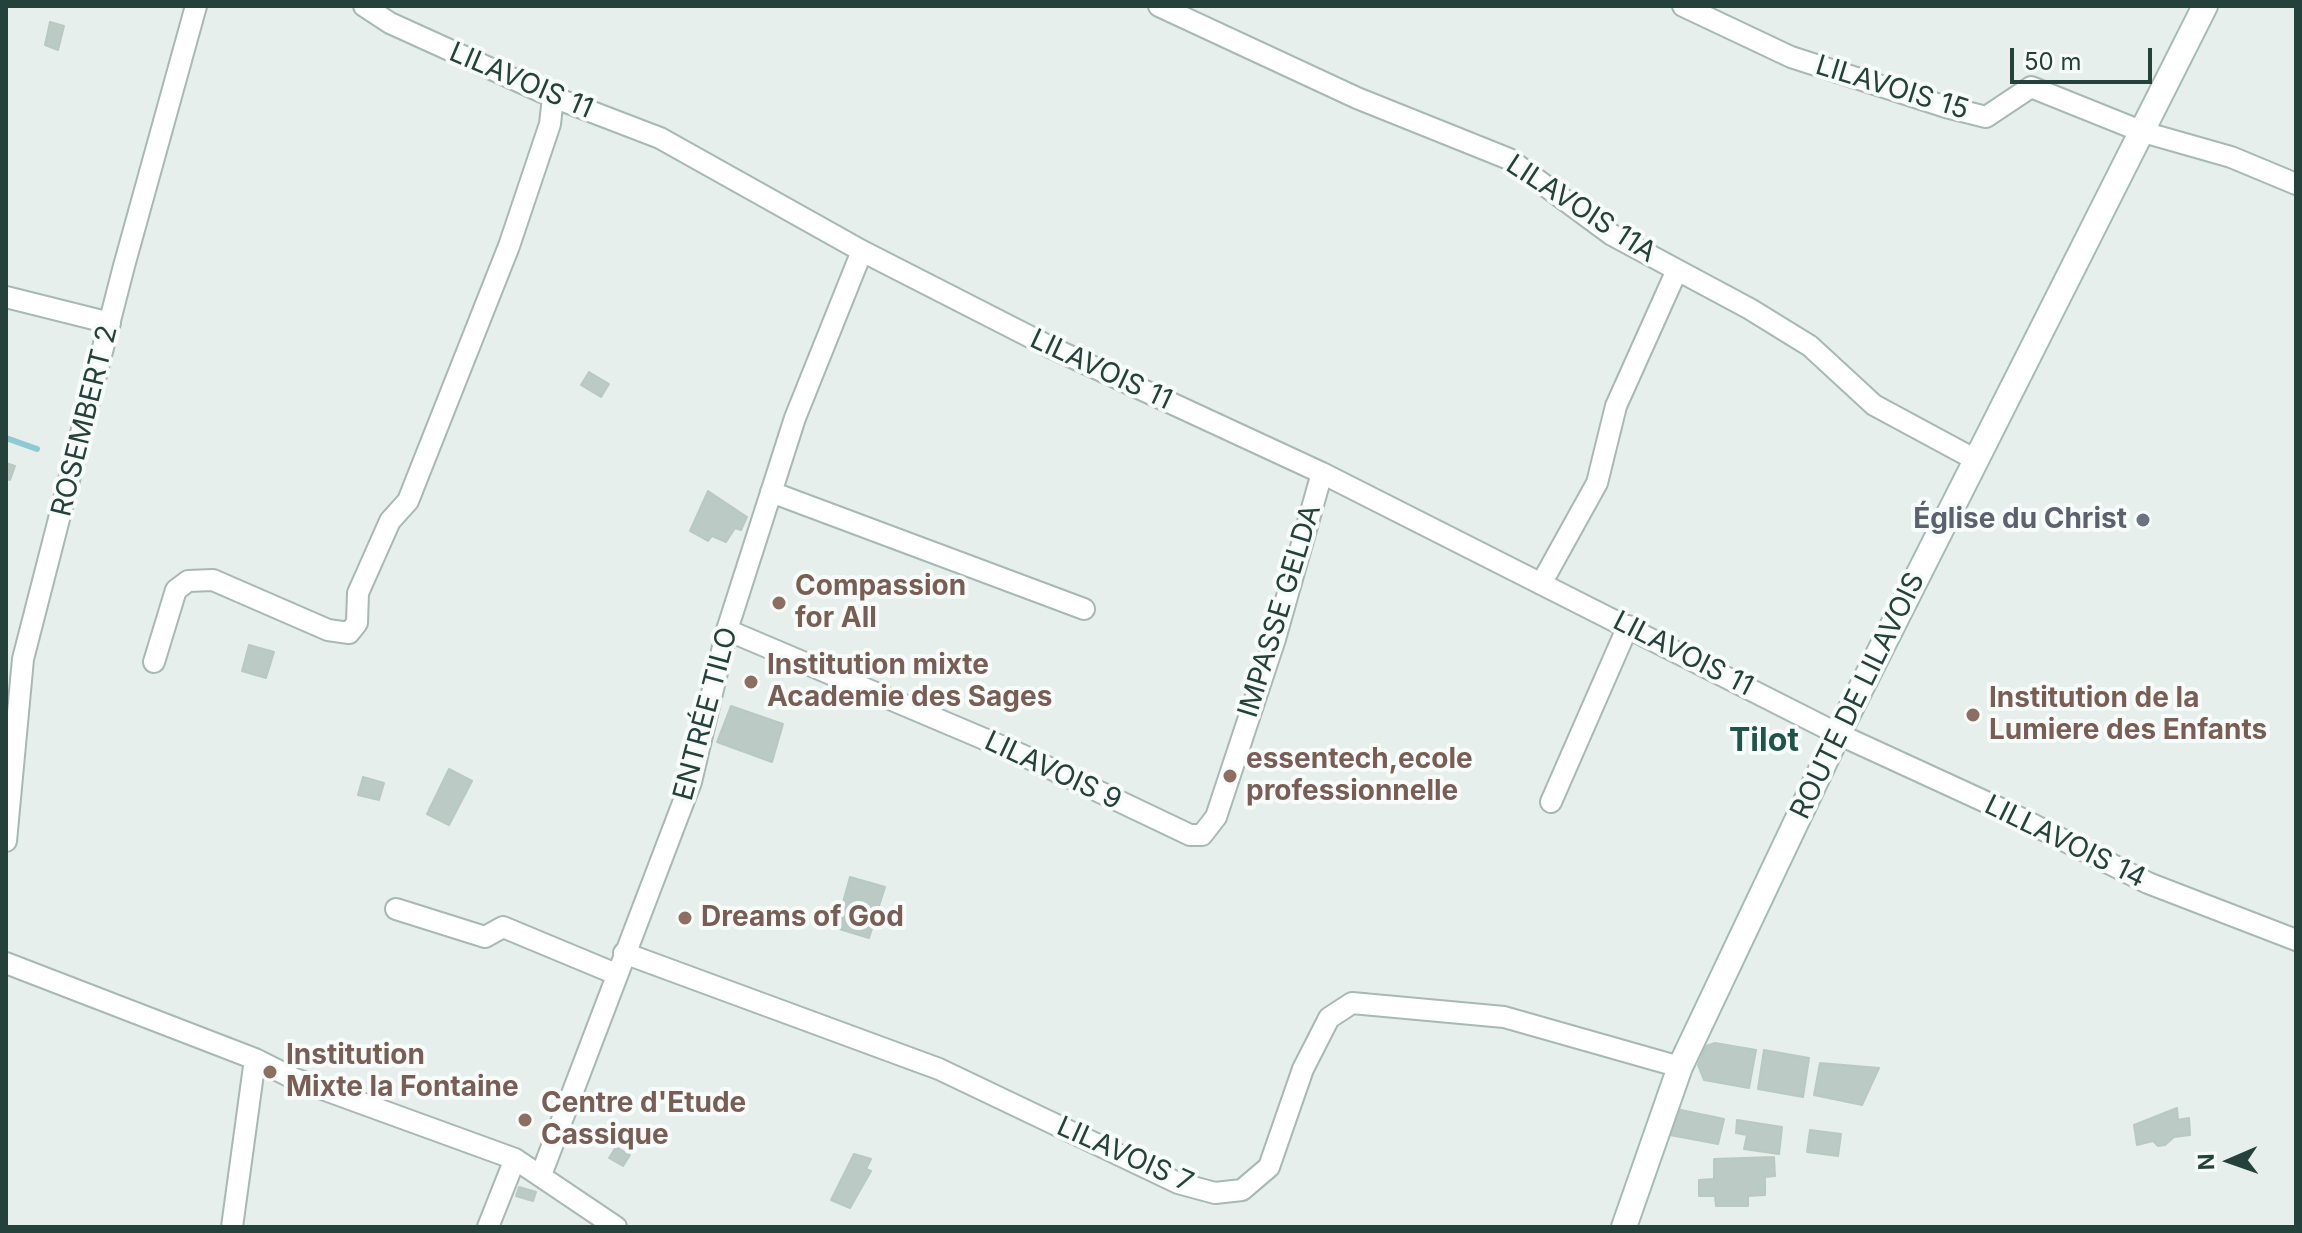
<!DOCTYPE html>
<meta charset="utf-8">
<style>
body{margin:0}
#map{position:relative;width:2302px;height:1233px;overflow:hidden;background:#e6efeb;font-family:Inter,sans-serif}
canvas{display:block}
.frame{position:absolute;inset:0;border:8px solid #24423a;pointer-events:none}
.north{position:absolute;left:2190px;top:1121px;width:80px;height:80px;-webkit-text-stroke:6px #f7fbf9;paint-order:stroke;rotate:268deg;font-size:22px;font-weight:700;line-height:32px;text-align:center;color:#24423a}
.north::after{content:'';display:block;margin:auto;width:28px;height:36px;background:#24423a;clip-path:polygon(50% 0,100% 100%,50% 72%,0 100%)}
.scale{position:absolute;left:2010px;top:48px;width:142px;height:36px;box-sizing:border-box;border:4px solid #24423a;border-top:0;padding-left:10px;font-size:24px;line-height:28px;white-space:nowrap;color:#24423a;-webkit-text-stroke:6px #f7fbf9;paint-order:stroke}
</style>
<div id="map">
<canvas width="2302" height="1233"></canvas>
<div class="frame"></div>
<div class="north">N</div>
<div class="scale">50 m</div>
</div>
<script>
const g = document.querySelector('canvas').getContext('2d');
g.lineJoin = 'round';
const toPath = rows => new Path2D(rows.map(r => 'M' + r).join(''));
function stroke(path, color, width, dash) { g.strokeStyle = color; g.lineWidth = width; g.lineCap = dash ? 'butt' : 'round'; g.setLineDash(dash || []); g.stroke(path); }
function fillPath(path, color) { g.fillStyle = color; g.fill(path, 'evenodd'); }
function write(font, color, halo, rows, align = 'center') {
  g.font = font + ' Inter,sans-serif'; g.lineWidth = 8; g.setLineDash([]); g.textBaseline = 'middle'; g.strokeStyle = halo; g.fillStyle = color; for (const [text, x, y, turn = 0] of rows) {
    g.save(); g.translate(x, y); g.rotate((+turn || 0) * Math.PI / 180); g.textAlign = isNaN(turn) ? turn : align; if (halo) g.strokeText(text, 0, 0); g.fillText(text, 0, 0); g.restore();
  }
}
const stream = toPath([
 [6,438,37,449]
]);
const building = toPath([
 [50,22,64,26,58,50,45,45,50,22],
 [589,372,609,384,601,397,581,385,589,372],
 [6,463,15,466,10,480,6,479,6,463],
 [708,491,747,517,741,530,735,528,726,542,712,536,708,541,690,531,708,491],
 [249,645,274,652,266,678,242,671,249,645],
 [731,706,783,724,772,762,717,742,731,706],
 [449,769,472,781,449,825,427,814,449,769],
 [363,777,384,783,379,800,358,795,363,777],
 [850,877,885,887,869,938,836,928,850,877],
 [1715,1043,1756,1050,1749,1088,1704,1080,1698,1065,1706,1046,1715,1043],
 [1764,1050,1809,1058,1803,1097,1758,1089,1764,1050],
 [1820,1063,1879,1068,1862,1105,1814,1095,1820,1063],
 [2177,1108,2178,1120,2189,1118,2190,1135,2174,1137,2165,1145,2158,1146,2153,1141,2137,1145,2134,1125,2177,1108],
 [1676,1109,1724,1119,1718,1144,1670,1135,1676,1109],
 [1737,1120,1782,1127,1779,1154,1744,1149,1747,1135,1736,1133,1737,1120],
 [1810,1130,1841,1134,1838,1156,1807,1152,1810,1130],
 [616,1147,630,1155,623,1166,609,1158,616,1147],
 [854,1154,871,1159,866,1169,871,1171,850,1208,831,1200,854,1154],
 [1774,1157,1775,1176,1765,1177,1765,1195,1748,1196,1748,1206,1716,1206,1715,1196,1699,1196,1699,1180,1714,1179,1714,1159,1774,1157],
 [519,1187,536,1192,533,1201,516,1196,519,1187]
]);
const street = toPath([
 [364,6,390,23,553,97,660,138,862,251,1050,347,1322,473,1838,734,2012,814,2148,883,2296,940],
 [1159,6,1357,98,1509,159,1612,235,1750,309,1810,346,1874,405,1976,460],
 [1683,6,1791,57,1946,107,1986,117,2031,87,2143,132,2231,157,2296,184],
 [6,297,110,323],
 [771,492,1084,609],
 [1541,584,1597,483,1616,406,1677,270],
 [727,630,1022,755,1190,835,1202,835,1216,817,1275,639,1322,473],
 [154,662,176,590,188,581,213,580,328,630,349,633,357,623,358,593,390,521,408,501,509,246,550,124,553,97],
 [1551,802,1628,626],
 [6,841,23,659,124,266,196,6],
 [396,909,485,937,503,927,616,974],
 [624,953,939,1069,1178,1183,1215,1193,1242,1190,1269,1167,1303,1069,1329,1018,1352,1003,1504,1017,1680,1067],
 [6,963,255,1059,295,1079,515,1159,616,1227],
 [541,1175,691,782,727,630,795,418,862,251],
 [232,1227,255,1059],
 [488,1227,515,1159]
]);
const secondary = toPath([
 [1624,1227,1680,1067,1838,734,2205,6]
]);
const markers = [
 [2143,520,8,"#6b7280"],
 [779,603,8,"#8d6e63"],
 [751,682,8,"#8d6e63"],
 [1973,715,8,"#8d6e63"],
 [1230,776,8,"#8d6e63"],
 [685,918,8,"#8d6e63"],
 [270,1072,8,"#8d6e63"],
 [525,1120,8,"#8d6e63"]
];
const streetNames = [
 ["LILAVOIS 11",521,81,23],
 ["LILAVOIS 15",1892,88,17],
 ["LILAVOIS 11A",1581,209,33],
 ["LILAVOIS 11",1101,370,25],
 ["ROSEMBERT 2",85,421,-76],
 ["IMPASSE GELDA",1280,611,-73],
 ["LILAVOIS 11",1683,654,27],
 ["ROUTE DE LILAVOIS",1858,696,-64],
 ["ENTRÉE TILO",706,714,-75],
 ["LILAVOIS 9",1053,771,25],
 ["LILLAVOIS 14",2065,842,26],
 ["LILAVOIS 7",1125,1155,24]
];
const worshipNames = [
 ["Église du Christ",2127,520]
];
const educationNames = [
 ["Compassion",795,587],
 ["for All",795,619],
 ["Institution mixte",767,666],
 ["Academie des Sages",767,698],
 ["Institution de la",1989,699],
 ["Lumiere des Enfants",1989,731],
 ["essentech,ecole",1246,760],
 ["professionnelle",1246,792],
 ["Dreams of God",701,918],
 ["Institution",286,1056],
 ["Mixte la Fontaine",286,1088],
 ["Centre d'Etude",541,1104],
 ["Cassique",541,1136]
];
const quarterNames = [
 ["Tilot",1764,741]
];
stroke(stream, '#8ec9d4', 6);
fillPath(building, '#bbcac4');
stroke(building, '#b8c9c2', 2);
stroke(street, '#a8b8b2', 24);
stroke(secondary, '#a4bbb3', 28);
stroke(street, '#fff', 20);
stroke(secondary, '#fff', 24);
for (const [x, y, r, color] of markers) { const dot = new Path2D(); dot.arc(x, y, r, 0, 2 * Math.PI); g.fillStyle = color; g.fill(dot); stroke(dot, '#f7fbf9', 3); }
write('28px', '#24423a', '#f7fbf9', streetNames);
write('bold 28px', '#5b616d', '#f7fbf9', worshipNames, 'right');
write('bold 28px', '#785e54', '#f7fbf9', educationNames, 'left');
write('bold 32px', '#1f5548', '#f7fbf9', quarterNames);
</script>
